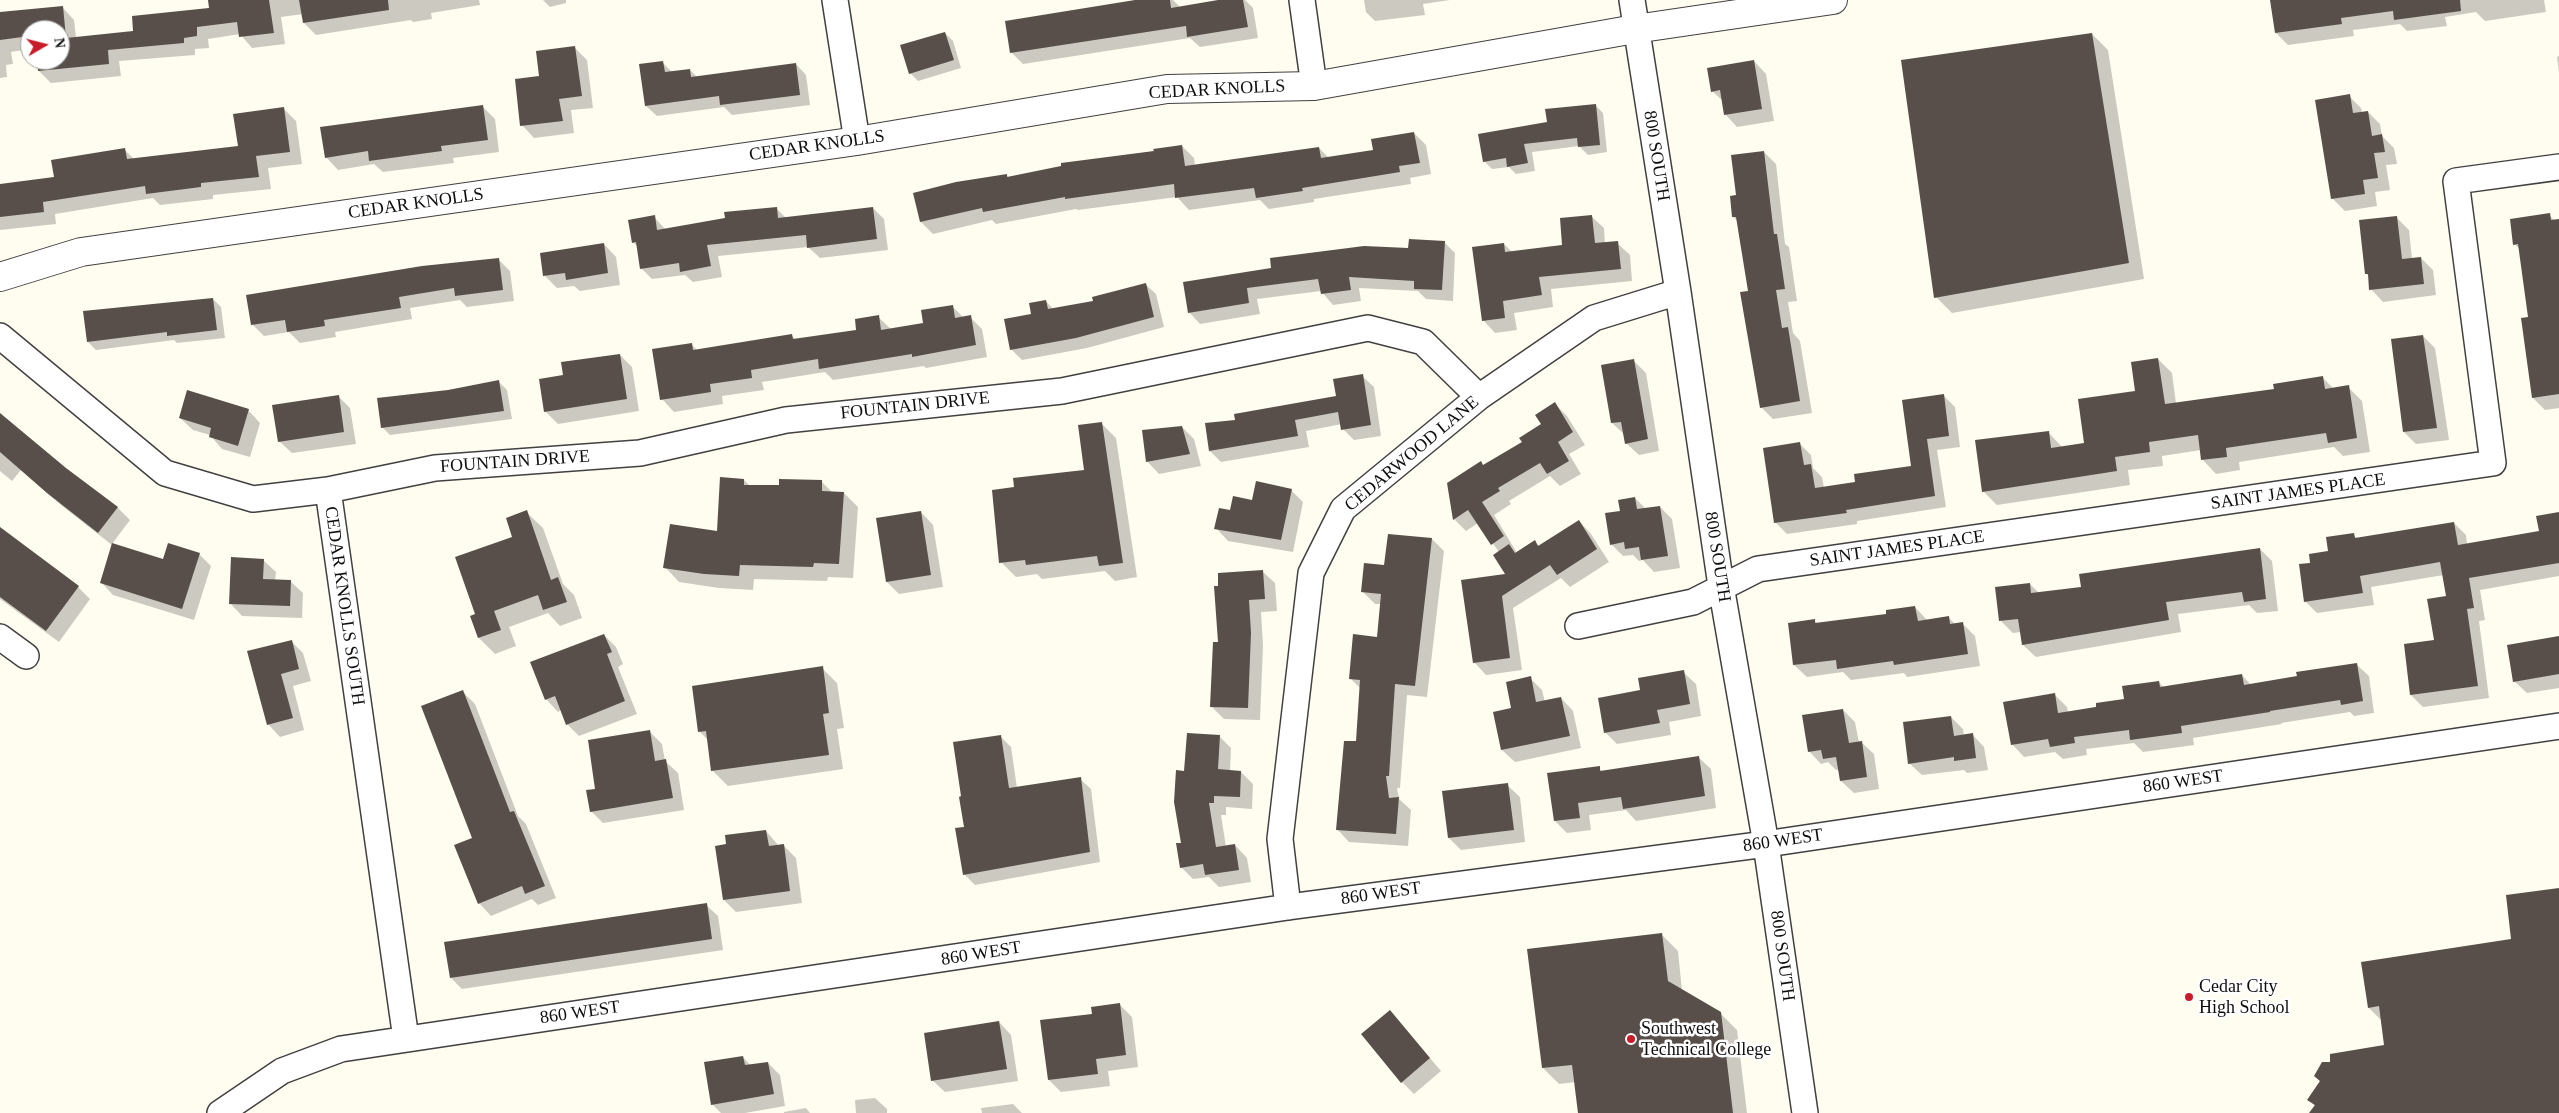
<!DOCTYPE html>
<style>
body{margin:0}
#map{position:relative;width:2559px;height:1113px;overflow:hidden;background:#fffcf0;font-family:"Times New Roman",serif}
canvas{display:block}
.north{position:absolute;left:20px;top:20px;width:50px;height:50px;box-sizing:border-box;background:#fff;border:1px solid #9f9f9f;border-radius:50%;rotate:82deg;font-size:14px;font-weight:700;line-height:20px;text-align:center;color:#0e0e0e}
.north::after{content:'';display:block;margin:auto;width:18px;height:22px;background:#c91c29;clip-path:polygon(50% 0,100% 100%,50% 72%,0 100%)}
</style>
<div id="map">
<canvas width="2559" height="1113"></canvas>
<div class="north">N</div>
</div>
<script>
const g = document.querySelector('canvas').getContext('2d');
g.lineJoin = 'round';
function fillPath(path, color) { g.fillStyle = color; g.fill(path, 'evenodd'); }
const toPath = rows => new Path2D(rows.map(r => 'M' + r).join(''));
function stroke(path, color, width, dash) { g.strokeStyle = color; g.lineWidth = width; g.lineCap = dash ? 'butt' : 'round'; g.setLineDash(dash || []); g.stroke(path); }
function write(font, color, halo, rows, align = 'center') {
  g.font = font + ' "Times New Roman",serif'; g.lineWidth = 5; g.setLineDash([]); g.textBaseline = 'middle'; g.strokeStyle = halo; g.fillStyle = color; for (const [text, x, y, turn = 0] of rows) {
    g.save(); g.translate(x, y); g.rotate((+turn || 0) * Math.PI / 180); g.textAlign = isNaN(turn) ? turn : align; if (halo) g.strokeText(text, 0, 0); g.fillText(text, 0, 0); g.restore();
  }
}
const shadow = toPath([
 [209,0,479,0,480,5,431,13,432,19,413,22,411,20,316,35,304,23,303,14,281,17,285,44,252,48,240,34,208,39,209,48,195,49,195,55,119,61,121,76,51,83,39,71,38,60,60,60,60,30,30,30,30,49,11,52,13,64,6,65,7,77,0,78,0,13,63,8,74,20,76,38,135,32,210,9],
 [543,0,566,0,566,3,550,7],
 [1144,0,1173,0,1180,7,1225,0,1245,0,1253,8,1258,38,1200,47,1190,38,1023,64,1012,53,1006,23],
 [1364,0,1450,0,1423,4,1425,15,1375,21,1366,12],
 [2275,0,2544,0,2546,12,2485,21,2476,12,2445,17,2447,26,2407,31,2400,24,2353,30,2354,36,2288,45,2276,33],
 [945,33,953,41,961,68,918,81,910,73],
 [2092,34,2108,50,2144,279,1952,313,1936,297],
 [575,48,587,60,593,108,571,110,574,133,534,138,522,125,541,77],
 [2559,56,2559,72,2557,57],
 [1754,61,1766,74,1774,121,1737,127,1725,114,1723,101,1712,91],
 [663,63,672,72,690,70,697,77,796,64,806,75,810,105,732,115,724,107,657,116,646,106,641,66],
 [2349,96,2361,108,2362,113,2368,112,2380,124,2382,136,2394,148,2397,164,2386,165,2390,190,2375,192,2377,206,2345,211,2332,198],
 [1595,105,1603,113,1607,152,1588,155,1579,146,1532,152,1535,171,1516,174,1509,167,1492,169,1484,161],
 [483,107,495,119,499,152,453,158,454,163,383,172,374,164,338,170,326,157],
 [284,109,296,121,302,164,268,168,271,189,213,195,213,199,160,205,153,198,55,214,56,224,0,230,0,185,55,178,124,149,134,159,239,147],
 [1414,133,1426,145,1431,174,1410,178,1411,184,1314,199,1314,202,1269,209,1260,200,1189,210,1177,197,1078,210,1076,209,996,224,992,220,933,234,921,222,914,193,1007,175,1009,178,1182,146,1194,158,1195,166,1319,148,1329,158,1374,151],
 [1764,152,1776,164,1785,244,1789,247,1797,301,1788,302,1793,333,1800,341,1812,413,1773,419,1761,407,1749,292,1739,222,1733,217,1737,196],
 [776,208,786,218,873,208,884,219,888,250,820,258,808,247,718,256,722,277,693,282,685,275,652,279,641,268,638,247,633,242,654,217,666,230],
 [2549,215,2555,221,2559,220,2559,408,2545,410,2533,398,2529,318,2520,249,2514,244],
 [1591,216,1604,228,1605,244,1617,243,1630,255,1632,281,1551,289,1553,307,1514,313,1517,330,1495,333,1483,320,1504,244,1512,252,1564,246],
 [2397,218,2409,230,2412,259,2421,258,2433,270,2436,295,2383,302,2371,289,2369,277,2366,273],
 [1444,242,1455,253,1453,301,1426,299,1418,291,1359,288,1361,301,1333,305,1321,291,1257,299,1260,314,1200,324,1189,312,1273,269,1409,249],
 [604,244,616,257,620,285,580,291,574,286,557,288,545,276,541,254],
 [499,260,510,271,514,301,467,307,460,300,410,308,412,319,335,332,336,337,300,343,289,332,264,336,252,324],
 [1145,284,1156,294,1164,327,1087,348,1022,360,1012,350,1006,320,1033,315,1046,301,1054,310,1094,302],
 [213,299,221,307,225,338,177,343,174,340,96,350,88,342],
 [952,306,964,318,970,317,982,329,987,357,926,368,924,366,833,380,825,372,762,382,764,390,722,396,723,404,674,412,662,399,691,344,697,350,791,335,796,340,858,331,878,317,891,329,925,324],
 [2423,336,2435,348,2449,440,2416,444,2404,432],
 [620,355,632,367,639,411,558,424,545,411,565,376],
 [2158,359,2172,373,2176,404,2275,390,2323,378,2334,389,2348,387,2362,401,2370,452,2343,456,2334,447,2239,462,2240,470,2216,474,2203,460,2201,450,2162,456,2163,466,2128,470,2130,485,1997,505,1983,491,2048,432,2062,447,2086,444,2136,392],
 [1634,361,1646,373,1659,451,1639,455,1626,443,1625,435,1612,423],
 [1362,376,1374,387,1381,436,1354,440,1343,429,1342,424,1306,431,1309,447,1221,462,1210,451,1237,421,1337,397],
 [499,382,507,390,512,419,390,435,382,427,449,391],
 [1943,395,1955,407,1960,447,1937,450,1946,507,1857,521,1857,524,1787,534,1775,522,1800,444,1811,455,1813,468,1822,477,1824,488,1857,483,1912,467],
 [338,396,350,408,356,444,292,453,279,441],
 [1555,404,1567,416,1585,445,1569,454,1581,474,1560,486,1550,476,1509,501,1511,504,1494,515,1517,553,1534,541,1539,546,1579,521,1591,534,1609,562,1570,587,1561,578,1513,608,1522,670,1486,675,1474,662,1507,575,1499,552,1478,523,1466,531,1454,519,1484,466,1523,443,1542,425],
 [248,410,260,423,250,457,222,449,210,435,193,430,180,418],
 [1101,423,1116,438,1137,577,1115,581,1105,571,1042,579,1037,574,1016,577,1001,562,1016,489,1086,471],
 [0,427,65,469,118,508,130,520,112,544,164,560,199,554,211,566,194,620,113,595,101,582,112,545,61,505,21,470,12,481,0,471],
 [1182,427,1194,439,1201,466,1159,474,1147,461],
 [744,480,750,486,780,487,822,482,832,492,844,493,858,507,853,578,828,577,827,581,754,579,753,590,719,588,679,582,665,567,718,532],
 [1291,490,1303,502,1293,552,1228,541,1216,528,1231,512,1253,502],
 [1635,498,1646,509,1660,507,1672,519,1680,568,1654,572,1643,560,1639,561,1633,555,1623,556,1611,544,1621,512],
 [526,512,543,528,563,584,574,595,582,618,560,626,548,613,509,627,516,646,495,654,479,638,476,615],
 [921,512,933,525,943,587,899,594,887,582],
 [2559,513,2559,576,2480,590,2485,620,2479,621,2489,698,2423,707,2411,695,2435,641,2447,597,2444,575,2371,587,2374,605,2317,613,2305,601,2311,564,2353,535,2358,539,2454,523,2466,535,2467,545,2540,532],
 [0,528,78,587,90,599,59,642,0,599],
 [1432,539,1444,551,1427,697,1407,695,1400,788,1397,788,1399,799,1411,810,1408,846,1349,842,1337,829,1357,743,1361,689,1350,678,1378,638,1381,604,1375,604,1362,591,1386,567],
 [2260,549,2272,561,2278,611,2257,613,2249,605,2178,614,2181,632,2036,657,2023,645,2021,632,2013,633,2001,621,2030,584,2039,593,2082,588],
 [263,560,276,572,275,581,290,581,303,593,302,618,242,616,230,603],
 [1262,571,1275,583,1277,611,1261,612,1263,646,1260,720,1224,719,1211,706,1219,643],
 [1915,607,1927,620,1948,617,1956,625,1963,624,1975,636,1980,666,1907,677,1904,673,1851,680,1843,672,1807,677,1794,665,1814,620,1818,624,1888,615],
 [604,635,616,647,623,664,618,667,637,714,579,736,567,724,561,710,558,712,546,699],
 [2559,637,2559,688,2527,693,2514,681],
 [291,641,303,653,311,681,293,686,304,730,280,737,268,724,249,652],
 [2356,664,2369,676,2374,713,2354,716,2350,712,2281,723,2282,724,2193,738,2194,745,2143,752,2134,743,2086,749,2087,755,2063,759,2055,752,2024,757,2012,744,2055,695,2067,707,2068,713,2125,700,2159,682,2164,688,2242,675,2251,685,2298,677],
 [822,668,837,683,844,728,837,729,843,769,728,786,713,771,709,741,700,732,694,687],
 [1683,672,1696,684,1701,716,1669,722,1671,735,1617,744,1605,732],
 [1530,678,1542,690,1545,702,1561,698,1573,711,1581,748,1515,762,1502,750,1513,709],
 [463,692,475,704,518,816,526,824,556,898,538,905,532,899,491,916,479,903],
 [1843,710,1855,722,1859,743,1861,742,1874,754,1879,789,1854,793,1841,781,1840,770,1836,770,1828,762,1821,764,1809,751],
 [1951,717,1963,729,1964,736,1972,734,1984,747,1988,770,1967,773,1964,770,1922,775,1909,763],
 [650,732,662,744,665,761,678,773,684,810,603,823,591,811,597,790],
 [1000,736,1011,747,1017,788,1080,779,1091,789,1100,862,975,885,964,874],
 [1219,736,1231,748,1230,771,1241,772,1253,784,1252,809,1226,807,1226,815,1221,815,1226,847,1235,845,1247,858,1251,882,1219,887,1209,877,1193,879,1181,867,1185,772],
 [1698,757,1711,769,1716,808,1636,821,1626,810,1589,815,1591,830,1567,833,1555,821,1599,768,1603,772],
 [1507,785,1520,797,1525,842,1461,850,1449,838],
 [766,831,779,846,783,845,796,858,802,903,736,912,724,900,727,845],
 [2559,889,2559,1113,2311,1113,2315,1106,2309,1100,2321,1082,2315,1076,2332,1063,2386,1046,2381,1020,2369,1008,2362,963,2512,940],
 [706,905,718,916,723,950,462,989,451,978],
 [1661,934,1678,951,1682,991,1720,1013,1737,1030,1747,1113,1579,1113,1576,1082,1559,1084,1543,1068,1529,950],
 [1119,1004,1132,1017,1138,1067,1108,1071,1110,1086,1061,1092,1049,1080],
 [1390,1011,1441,1071,1414,1094,1402,1082],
 [999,1022,1011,1035,1018,1081,945,1092,932,1080],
 [743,1057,751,1066,768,1063,780,1075,785,1106,745,1113,721,1113,712,1104],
 [875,1098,887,1109,887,1113,856,1113,855,1100],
 [1013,1104,1022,1113,982,1113,981,1108],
 [806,1108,810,1113,784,1113,784,1112]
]);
const building = toPath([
 [208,0,269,0,274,33,239,37,237,22,197,27,197,36,184,38,184,43,108,50,109,64,38,71,37,60,60,60,60,30,30,30,30,36,0,40,0,12,63,6,66,38,133,31,132,16,209,8],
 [299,0,388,0,389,10,303,23],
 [1135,0,1170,0,1171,8,1218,0,1243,0,1248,27,1187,37,1186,26,1010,53,1005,21],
 [2270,0,2460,0,2461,11,2394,20,2393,11,2341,18,2342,24,2275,33],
 [945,32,954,60,909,74,900,45],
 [2092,33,2129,263,1934,298,1901,60],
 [575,46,582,96,559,99,563,121,520,126,515,79,539,76,536,51],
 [1754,60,1762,109,1724,115,1720,90,1711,92,1707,68],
 [663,61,665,72,690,69,691,77,796,63,800,95,720,105,719,96,645,106,639,64],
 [2350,94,2353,113,2368,111,2372,136,2382,134,2385,152,2374,153,2378,178,2363,180,2365,194,2331,199,2315,100],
 [1596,104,1600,145,1578,147,1577,138,1524,144,1528,163,1507,167,1506,158,1483,162,1478,134,1547,122,1545,109],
 [483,105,488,140,441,146,442,151,369,161,368,151,325,158,320,127],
 [284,107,290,152,256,156,259,177,201,183,201,187,146,194,145,186,43,202,44,212,0,217,0,184,54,177,51,160,125,148,127,159,238,146,233,114],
 [1414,132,1420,163,1399,166,1400,172,1302,188,1303,191,1256,198,1254,188,1175,198,1174,184,1065,199,1065,197,983,212,982,208,920,222,913,193,956,182,1007,174,1007,177,1061,166,1061,163,1154,151,1153,149,1182,145,1185,166,1319,147,1321,158,1373,150,1371,139],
 [1764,151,1774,234,1777,234,1785,289,1776,290,1782,328,1788,327,1800,401,1760,408,1740,292,1748,291,1736,217,1732,217,1730,196,1736,195,1731,155],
 [777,207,778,218,873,207,877,239,807,248,806,235,707,245,711,266,680,272,679,263,640,269,636,242,632,243,628,220,655,215,657,230,725,218,724,212],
 [2550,213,2551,220,2559,219,2559,394,2532,398,2521,318,2528,317,2518,244,2513,245,2510,219],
 [1592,215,1595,243,1618,241,1621,269,1539,277,1542,295,1503,301,1505,318,1482,321,1472,247,1504,243,1505,252,1562,245,1560,218],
 [2397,216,2402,259,2421,257,2424,284,2369,290,2368,274,2365,274,2359,220],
 [1409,239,1445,241,1442,290,1414,289,1414,281,1349,277,1351,290,1321,294,1318,279,1247,288,1249,303,1188,313,1183,282,1271,268,1270,258,1364,246,1408,248],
 [604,243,608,273,566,280,565,273,543,276,540,253],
 [499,258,503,290,455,296,454,288,399,297,401,308,324,320,325,326,287,332,285,320,251,325,246,295,422,266],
 [1146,283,1154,317,1076,338,1010,350,1004,319,1031,314,1029,303,1046,300,1048,309,1093,301,1092,297],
 [213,298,217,330,167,336,167,332,87,342,83,311],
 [953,305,955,318,971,315,976,345,912,357,912,354,819,369,818,359,751,370,752,378,710,384,711,392,660,400,652,349,692,343,693,350,792,334,793,339,856,330,855,319,879,315,881,330,923,323,921,310],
 [2423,335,2437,428,2403,432,2391,339],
 [620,354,627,399,544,412,539,379,563,375,561,362],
 [2158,358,2165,404,2274,389,2273,384,2323,376,2325,389,2349,385,2357,438,2328,443,2326,433,2226,448,2227,457,2201,460,2198,435,2149,442,2150,452,2115,457,2117,471,1982,492,1975,440,2049,431,2051,448,2084,443,2078,399,2135,391,2131,362],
 [1634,359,1648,439,1625,444,1621,422,1611,423,1601,365],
 [1363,374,1371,425,1341,430,1338,412,1295,420,1298,436,1209,451,1205,423,1235,420,1234,414,1336,396,1333,379],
 [499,380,504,411,381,428,377,398,448,390],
 [187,390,249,409,238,446,209,437,211,428,179,418],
 [1944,394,1949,436,1927,439,1935,496,1846,510,1847,513,1774,523,1763,448,1800,442,1804,465,1811,464,1815,488,1855,482,1854,474,1911,466,1902,400],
 [339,395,344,432,278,442,272,405],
 [1555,402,1573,432,1558,442,1569,461,1547,474,1540,463,1498,488,1500,491,1482,502,1504,536,1491,545,1468,510,1453,520,1447,483,1481,461,1483,465,1522,442,1519,438,1541,424,1535,415],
 [0,413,66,468,118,507,98,533,47,493,0,452],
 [1102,422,1123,563,1099,566,1097,556,1026,565,1025,560,999,563,992,490,1014,487,1013,478,1084,470,1078,425],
 [1182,426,1190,454,1146,462,1142,430],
 [720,477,744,479,744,485,779,485,779,479,822,480,822,491,844,492,839,564,814,563,813,567,740,565,739,576,704,574,663,568,670,524,717,531],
 [1256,481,1292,489,1281,540,1214,529,1219,508,1230,510,1233,496,1252,500],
 [1635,497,1637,509,1660,506,1668,556,1641,560,1639,547,1625,549,1624,542,1610,545,1605,513,1620,511,1618,500],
 [527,510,551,580,558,577,567,602,543,610,538,595,494,611,501,630,478,638,470,616,475,614,455,557,512,537,506,518],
 [921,511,931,575,886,582,876,518],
 [2559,512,2559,563,2469,578,2474,608,2467,609,2478,686,2410,695,2404,644,2434,640,2427,599,2446,596,2440,562,2360,576,2363,593,2304,602,2299,564,2310,563,2309,554,2328,551,2326,537,2354,533,2355,538,2454,522,2458,545,2539,531,2536,516],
 [1579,520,1597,549,1557,575,1550,565,1502,596,1510,658,1473,663,1461,580,1505,574,1493,555,1509,544,1515,553,1535,540,1538,546],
 [0,527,79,586,46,631,0,597],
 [1388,534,1432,538,1415,686,1395,684,1389,776,1386,776,1389,798,1399,797,1396,834,1336,830,1344,741,1356,741,1360,680,1349,679,1353,634,1377,637,1381,594,1361,592,1364,563,1384,565],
 [112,543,163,559,168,543,200,553,182,609,100,583],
 [2260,548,2266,599,2244,602,2242,592,2166,602,2169,620,2022,645,2018,619,1999,621,1995,587,2030,583,2031,593,2081,587,2079,574],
 [231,557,264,559,263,579,291,580,290,606,229,604],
 [1263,570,1265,599,1249,600,1251,633,1248,708,1210,707,1213,642,1218,642,1214,586,1218,586,1218,573],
 [1915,606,1918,621,1949,616,1950,624,1963,622,1968,654,1894,665,1893,661,1837,669,1836,660,1793,665,1788,623,1815,619,1815,623,1886,614,1886,610],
 [604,634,612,652,607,654,625,701,566,725,555,696,545,700,530,662],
 [2559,636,2559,674,2513,682,2507,645],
 [292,640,299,669,281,674,293,718,267,725,247,651],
 [2357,663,2363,701,2341,705,2340,700,2270,711,2270,712,2181,726,2182,733,2130,740,2129,730,2074,737,2075,743,2050,747,2048,739,2011,745,2003,702,2055,693,2058,713,2096,707,2096,703,2124,699,2122,686,2159,681,2160,687,2242,674,2244,685,2297,676,2296,672],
 [823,666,829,713,823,714,829,755,711,771,706,731,698,732,692,686],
 [1684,670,1690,704,1657,710,1660,723,1604,733,1598,698,1640,690,1638,678],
 [1531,676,1536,702,1561,697,1570,736,1501,750,1493,712,1511,708,1506,682],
 [463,690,510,812,514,811,545,886,525,894,522,886,478,904,454,845,472,838,421,706],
 [1843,709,1849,743,1862,741,1867,777,1840,781,1836,757,1823,759,1821,750,1808,752,1802,715],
 [1951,716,1954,736,1973,733,1976,758,1954,761,1954,757,1908,764,1903,722],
 [650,730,655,761,666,759,673,798,590,812,586,790,595,789,588,740],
 [1187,733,1220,735,1218,769,1241,771,1240,797,1214,796,1214,803,1209,803,1216,847,1235,844,1239,870,1205,875,1203,864,1180,868,1176,843,1181,843,1174,802,1176,770,1184,771],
 [1001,735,1009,788,1081,777,1090,852,963,875,955,828,964,827,959,797,961,796,953,742],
 [1699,756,1705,796,1623,809,1621,797,1578,803,1580,818,1554,821,1547,773,1600,766,1600,771],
 [1508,783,1514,830,1448,838,1442,791],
 [766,830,769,846,784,844,790,891,723,900,715,846,726,844,725,835],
 [2559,888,2559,1113,2309,1113,2315,1105,2307,1100,2320,1081,2314,1076,2322,1062,2330,1062,2330,1054,2384,1045,2379,1006,2368,1008,2361,962,2511,939,2506,895],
 [707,903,712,939,450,978,444,942],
 [1662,933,1668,981,1721,1012,1733,1113,1578,1113,1572,1065,1542,1068,1527,949],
 [1120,1003,1126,1055,1096,1059,1098,1074,1048,1080,1040,1020,1092,1014,1091,1007],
 [1390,1010,1430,1058,1401,1083,1361,1034],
 [999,1021,1007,1069,931,1081,924,1033],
 [743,1056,745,1065,768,1062,774,1094,711,1105,704,1062]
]);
const minor = toPath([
 [835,0,857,141],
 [1302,0,1314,86],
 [1632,0,1678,292,1721,586,1766,844,1805,1113],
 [0,336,165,473,253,499,328,490,435,468,640,453,786,420,1062,391,1368,328,1423,342,1479,397],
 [328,490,406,1039],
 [1578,626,1693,602,1758,569,2493,463,2456,181,2559,167],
 [0,637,26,656],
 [1288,907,1280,839,1311,573,1343,509,1479,397,1594,318,1678,292],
 [220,1113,282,1071,341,1049,1288,907,1766,844,2559,726]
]);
const tertiary = toPath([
 [0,277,81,252,857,141,1167,89,1314,86,1635,29,1833,0]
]);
const markers = [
 [2189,997,5,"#c91c29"],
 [1631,1039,5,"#c91c29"]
];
const streetNames = [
 ["CEDAR KNOLLS",1217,90,-3],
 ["CEDAR KNOLLS",817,146,-8],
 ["800 SOUTH",1656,156,81],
 ["CEDAR KNOLLS",416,204,-8],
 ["FOUNTAIN DRIVE",915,406,-6],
 ["CEDARWOOD LANE",1412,454,-40],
 ["FOUNTAIN DRIVE",515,462,-4],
 ["SAINT JAMES PLACE",2298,492,-8],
 ["SAINT JAMES PLACE",1897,549,-8],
 ["800 SOUTH",1717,557,81],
 ["CEDAR KNOLLS SOUTH",344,606,82],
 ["860 WEST",2183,782,-8],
 ["860 WEST",1783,841,-8],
 ["860 WEST",1381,894,-8],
 ["860 WEST",981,954,-9],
 ["800 SOUTH",1782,956,82],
 ["860 WEST",580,1013,-8]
];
const poiNames = [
 ["Cedar City",2199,987],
 ["High School",2199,1008],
 ["Southwest",1641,1029],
 ["Technical College",1641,1050]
];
fillPath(shadow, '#0003');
fillPath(building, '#584f4a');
stroke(minor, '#414141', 28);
stroke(tertiary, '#414141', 30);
stroke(minor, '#fff', 25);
stroke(tertiary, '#fff', 28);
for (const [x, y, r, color] of markers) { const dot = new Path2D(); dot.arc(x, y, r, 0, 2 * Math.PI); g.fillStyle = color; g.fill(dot); stroke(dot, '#fff', 2); }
write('18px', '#0e0e0e', '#fff', streetNames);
write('18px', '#0e0e0e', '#fff', poiNames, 'left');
</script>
